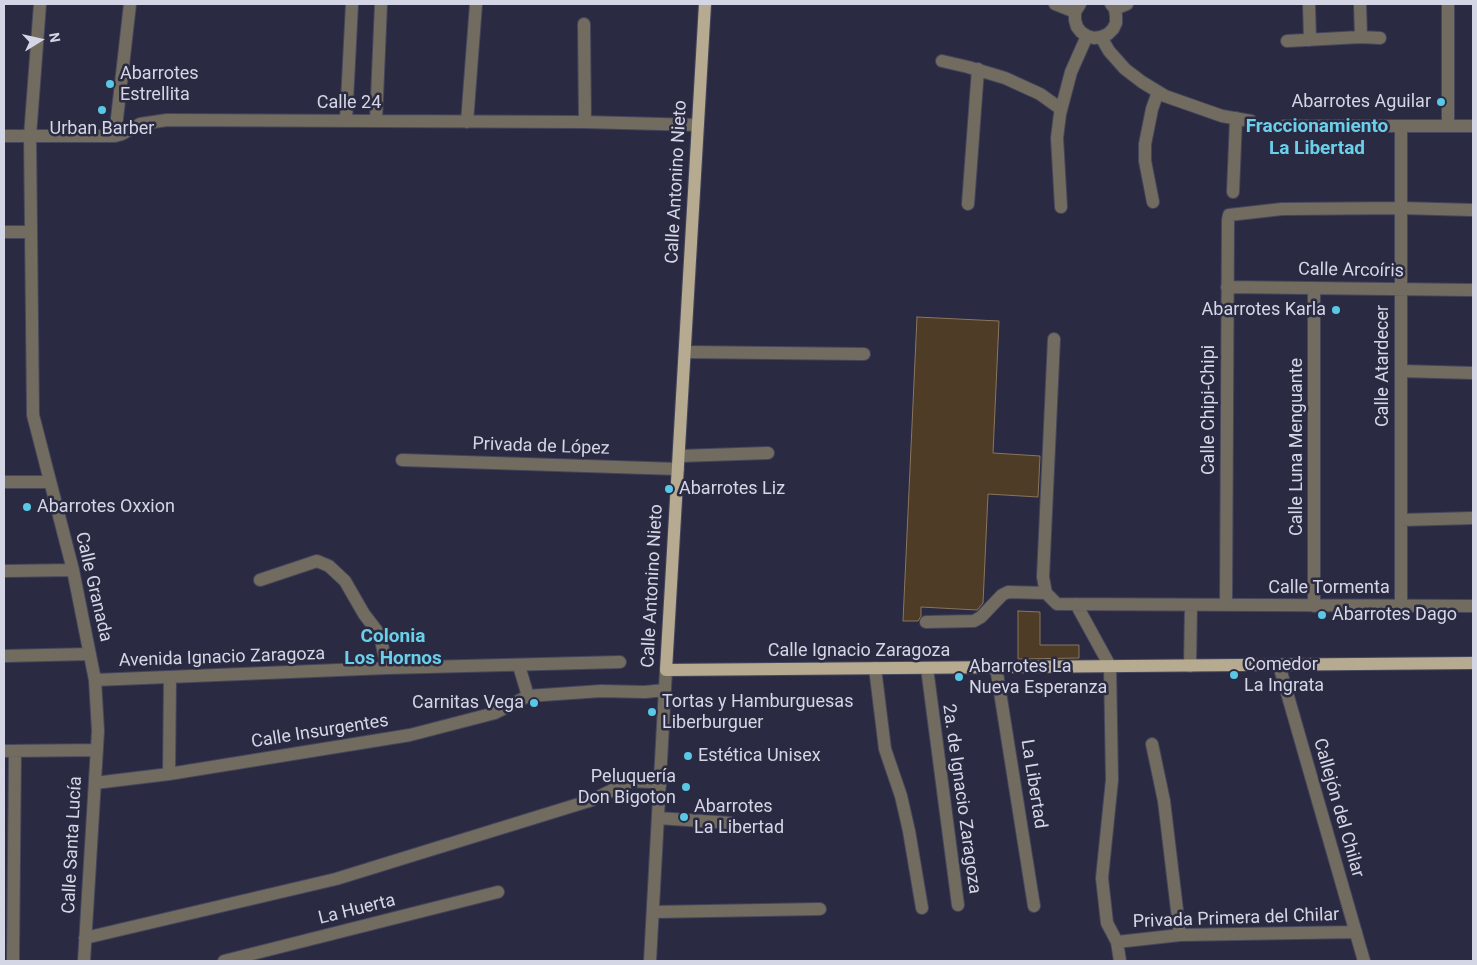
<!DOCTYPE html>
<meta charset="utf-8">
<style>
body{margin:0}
#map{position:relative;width:1477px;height:965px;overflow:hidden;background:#2a2b42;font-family:Roboto,sans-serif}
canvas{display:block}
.frame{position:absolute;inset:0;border:5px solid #d5d6e5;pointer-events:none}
.north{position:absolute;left:15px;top:15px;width:50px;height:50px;-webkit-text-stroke:4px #2a2b42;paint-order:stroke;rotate:80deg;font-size:14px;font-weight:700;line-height:20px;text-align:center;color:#d5d6e5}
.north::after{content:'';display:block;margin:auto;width:18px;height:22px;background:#d5d6e5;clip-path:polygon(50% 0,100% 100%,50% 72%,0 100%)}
</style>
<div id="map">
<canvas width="1477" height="965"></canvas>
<div class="frame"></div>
<div class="north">N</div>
</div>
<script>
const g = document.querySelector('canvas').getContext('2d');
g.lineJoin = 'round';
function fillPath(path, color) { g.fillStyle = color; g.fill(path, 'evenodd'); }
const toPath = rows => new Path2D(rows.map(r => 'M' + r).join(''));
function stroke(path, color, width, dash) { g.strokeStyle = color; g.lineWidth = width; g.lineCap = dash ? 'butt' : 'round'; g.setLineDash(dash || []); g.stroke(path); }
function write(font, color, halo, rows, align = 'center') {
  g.font = font + ' Roboto,sans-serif'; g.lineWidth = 5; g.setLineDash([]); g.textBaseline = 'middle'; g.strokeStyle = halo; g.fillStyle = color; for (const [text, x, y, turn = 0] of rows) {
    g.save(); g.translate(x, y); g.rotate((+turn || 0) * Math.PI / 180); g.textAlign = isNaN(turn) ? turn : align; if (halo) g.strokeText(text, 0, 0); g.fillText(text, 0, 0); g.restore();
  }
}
const building = toPath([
 [917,317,999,321,993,453,1040,456,1038,497,988,494,983,603,977,610,921,607,921,616,918,621,903,621,917,317],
 [1018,611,1040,612,1040,645,1079,645,1079,658,1018,659,1018,611]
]);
const minor = toPath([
 [40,4,30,136,33,415,73,570,95,680,98,731,84,961],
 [1055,4,1075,12],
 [1080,4,1075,12,1075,20,1077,27,1081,32,1087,36,1094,38,1101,37,1108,34,1113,29,1116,23,1116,16,1115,9,1111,4],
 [1309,4,1310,40],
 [1360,4,1361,37],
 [1115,9,1127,4],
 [584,24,585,122],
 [1101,37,1109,51,1125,69,1142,82,1165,96,1222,116,1251,121],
 [1287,41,1361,37,1380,38],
 [942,61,968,67,1005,78,1040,94,1061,109],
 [346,120,352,4],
 [376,120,381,4],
 [467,122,476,4],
 [1284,126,1473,126],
 [1448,126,1448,4],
 [4,136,115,136,122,134,140,124,167,120,585,122,698,125],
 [115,136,130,4],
 [1233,192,1236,118],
 [1153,202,1145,161,1145,144,1152,109,1158,92],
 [968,204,978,69],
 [1061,207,1057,138,1060,114,1071,72,1087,36],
 [4,232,31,232],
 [1227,287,1473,290],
 [1054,339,1043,577,1046,593,1057,604,1473,606],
 [685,352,864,354],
 [1401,371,1473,373],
 [679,456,768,453],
 [402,460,678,469],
 [4,482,50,482],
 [1401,520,1473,518],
 [4,571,73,570],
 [260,580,317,561,329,566,345,581,364,614,380,635,387,668],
 [1076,604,1110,666,1112,780,1102,878,1107,923,1117,942,1120,961],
 [1226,605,1228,220,1229,215,1282,209,1401,208,1473,210],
 [1314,606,1314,288],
 [1401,606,1401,126],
 [926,622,974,621,981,617,1002,595,1008,592,1046,593],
 [4,656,90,654],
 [1279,665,1364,961],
 [519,666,528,696],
 [1190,666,1191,605],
 [996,667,1034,906],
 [875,668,885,749,901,796,909,831,922,908],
 [927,668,958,905],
 [95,680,387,668,620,662],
 [1152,744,1164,801,1180,935],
 [4,751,97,750],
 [169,774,170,677],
 [95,783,169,774,410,735,495,713,528,696,601,691,645,692,665,690],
 [658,818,731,823],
 [653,912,820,909],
 [85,938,336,879,592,800,631,781,651,782,660,785],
 [1117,942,1180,935,1356,932],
 [13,961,15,751],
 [224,961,498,892],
 [650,961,666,670]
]);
const major = toPath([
 [705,4,666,670,1473,663]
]);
const markers = [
 [110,84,5,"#59c8e4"],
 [1441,102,5,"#59c8e4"],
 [102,110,5,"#59c8e4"],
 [1336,310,5,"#59c8e4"],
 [669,489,5,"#59c8e4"],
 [27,507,5,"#59c8e4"],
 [1322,615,5,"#59c8e4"],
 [1234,675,5,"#59c8e4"],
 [959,677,5,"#59c8e4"],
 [534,703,5,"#59c8e4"],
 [652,712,5,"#59c8e4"],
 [688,756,5,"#59c8e4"],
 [686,787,5,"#59c8e4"],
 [684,817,5,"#59c8e4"]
];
const poiNames = [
 ["Abarrotes",120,74],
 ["Estrellita",120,95],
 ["Abarrotes Aguilar",1431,102,"right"],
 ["Urban Barber",102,129,"center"],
 ["Abarrotes Karla",1326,310,"right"],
 ["Abarrotes Liz",679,489],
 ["Abarrotes Oxxion",37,507],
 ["Abarrotes Dago",1332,615],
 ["Comedor",1244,665],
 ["La Ingrata",1244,686],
 ["Abarrotes La",969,667],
 ["Nueva Esperanza",969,688],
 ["Tortas y Hamburguesas",662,702],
 ["Liberburguer",662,723],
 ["Carnitas Vega",524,703,"right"],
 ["Estética Unisex",698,756],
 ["Peluquería",676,777,"right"],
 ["Don Bigoton",676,798,"right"],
 ["Abarrotes",694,807],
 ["La Libertad",694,828]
];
const streetNames = [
 ["Calle 24",349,103],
 ["Calle Antonino Nieto",677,182,-87],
 ["Calle Arcoíris",1351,271,1],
 ["Calle Atardecer",1383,366,-90],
 ["Calle Chipi-Chipi",1209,410,-90],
 ["Privada de López",541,447,2],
 ["Calle Luna Menguante",1297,447,-90],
 ["Calle Antonino Nieto",653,586,-87],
 ["Calle Granada",93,587,77],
 ["Calle Tormenta",1329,588],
 ["Calle Ignacio Zaragoza",859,651],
 ["Avenida Ignacio Zaragoza",222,658,-2],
 ["Calle Insurgentes",320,732,-9],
 ["La Libertad",1033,784,81],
 ["2a. de Ignacio Zaragoza",961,799,82],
 ["Callejón del Chilar",1338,808,74],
 ["Calle Santa Lucía",73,845,-87],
 ["La Huerta",357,910,-14],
 ["Privada Primera del Chilar",1236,919,-2]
];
const neighbourhoodNames = [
 ["Fraccionamiento",1317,127],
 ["La Libertad",1317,149],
 ["Colonia",393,637],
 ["Los Hornos",393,659]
];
fillPath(building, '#4f3c26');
stroke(building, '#8a755d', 1);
stroke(minor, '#45465c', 14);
stroke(major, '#45465c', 14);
stroke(minor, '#726c60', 12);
stroke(major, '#b6aa91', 12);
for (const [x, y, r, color] of markers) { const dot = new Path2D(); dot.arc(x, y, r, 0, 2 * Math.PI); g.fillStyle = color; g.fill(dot); stroke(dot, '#2a2b42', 2); }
write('18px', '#d5d6e5', '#2a2b42', poiNames, 'left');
write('18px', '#d5d6e5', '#2a2b42', streetNames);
write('bold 19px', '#6bcfe9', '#2a2b42', neighbourhoodNames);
</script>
